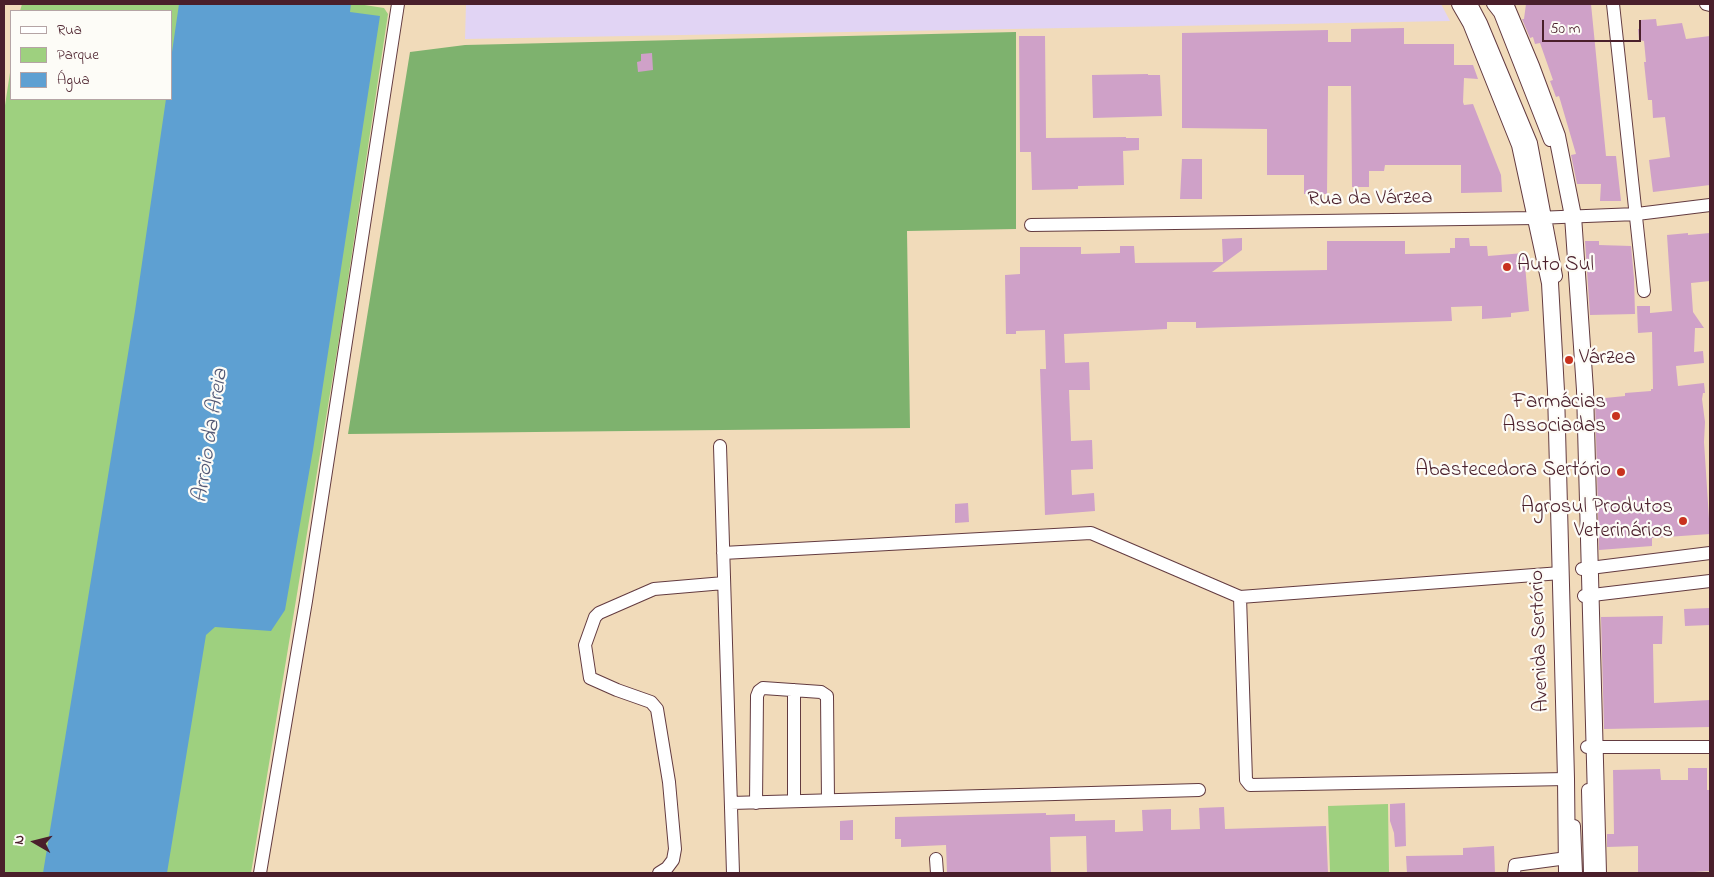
<!DOCTYPE html>
<meta charset="utf-8">
<style>
body{margin:0}
#map{position:relative;width:1714px;height:877px;overflow:hidden;background:#f1dbba;font-family:"Indie Flower",sans-serif}
canvas{display:block}
.frame{position:absolute;inset:0;border:5px solid #4a1f2b;pointer-events:none}
.legend{position:absolute;left:10px;top:10px;width:162px;height:90px;box-sizing:border-box;background:#fdfcf7;border:1px solid #b5a4a5;margin:0;padding:6px 9px;list-style:none;font-size:15px;color:#4a1f2b}
.legend li{display:flex;align-items:center;gap:10px;height:25px}
.legend b{width:25px;border:1px solid #b5a4a5}
.north{position:absolute;left:10px;top:817px;width:50px;height:50px;-webkit-text-stroke:4px #fdfcf7;paint-order:stroke;rotate:278deg;font-size:14px;font-weight:700;line-height:20px;text-align:center;color:#4a1f2b}
.north::after{content:'';display:block;margin:auto;width:18px;height:22px;background:#4a1f2b;clip-path:polygon(50% 0,100% 100%,50% 72%,0 100%)}
.scale{position:absolute;left:1542px;top:20px;width:99px;height:22px;box-sizing:border-box;border:2px solid #4a1f2b;border-top:0;padding-left:6px;font-size:15px;line-height:18px;white-space:nowrap;color:#4a1f2b;-webkit-text-stroke:4px #fdfcf7;paint-order:stroke}
</style>
<div id="map">
<canvas width="1714" height="877"></canvas>
<div class="frame"></div>
<ul class="legend">
<li><b style="height:6px;background:#fff"></b>Rua</li>
<li><b style="height:14px;background:#9ed07f"></b>Parque</li>
<li><b style="height:14px;background:#5ea0d2"></b>Água</li>
</ul>
<div class="north">N</div>
<div class="scale">50 m</div>
</div>
<script>
const g = document.querySelector('canvas').getContext('2d');
g.lineJoin = 'round';
function fillPath(path, color) { g.fillStyle = color; g.fill(path, 'evenodd'); }
const toPath = rows => new Path2D(rows.map(r => 'M' + r).join(''));
function stroke(path, color, width, dash) { g.strokeStyle = color; g.lineWidth = width; g.lineCap = dash ? 'butt' : 'round'; g.setLineDash(dash || []); g.stroke(path); }
function write(font, color, halo, rows, align = 'center') {
  g.font = font + ' "Indie Flower",sans-serif'; g.lineWidth = 4.5; g.setLineDash([]); g.textBaseline = 'middle'; g.strokeStyle = halo; g.fillStyle = color; for (const [text, x, y, turn = 0] of rows) {
    g.save(); g.translate(x, y); g.rotate((+turn || 0) * Math.PI / 180); g.textAlign = isNaN(turn) ? turn : align; if (halo) g.strokeText(text, 0, 0); g.fillText(text, 0, 0); g.restore();
  }
}
const built = toPath([
 [466,4,1441,4,1450,21,465,39]
]);
const green = toPath([
 [22,4,358,4,384,8,388,14,340,333,251,873,4,873,4,112,11,66,11,99,171,99,171,11,20,11],
 [1388,804,1389,873,1330,873,1328,806]
]);
const forest = toPath([
 [1016,32,1016,229,907,231,910,428,348,434,410,52,465,45]
]);
const water = toPath([
 [179,4,351,4,350,12,380,16,313,450,285,610,271,631,215,627,206,635,167,873,43,873,135,311,166,99,171,99,171,59]
]);
const building = toPath([
 [1526,4,1591,4,1606,156,1616,156,1621,201,1600,201,1601,184,1577,184,1571,155,1576,154,1559,96,1556,97,1550,81,1553,80,1540,43,1535,44,1533,37,1530,38,1522,19,1524,19],
 [1656,19,1657,26,1682,23,1686,39,1710,36,1710,185,1653,192,1649,160,1670,157,1665,117,1653,118,1652,100,1648,100,1644,62,1646,62,1644,41,1639,40,1638,29,1641,29,1641,20],
 [1404,28,1404,44,1454,44,1454,65,1473,65,1478,79,1464,78,1463,102,1464,105,1473,104,1501,175,1502,192,1461,193,1461,165,1385,165,1384,171,1369,171,1369,187,1352,187,1351,86,1328,86,1327,194,1304,194,1304,175,1267,175,1267,129,1182,128,1182,33,1328,30,1328,42,1351,42,1351,29],
 [1019,36,1045,36,1046,138,1126,137,1126,138,1139,138,1139,150,1123,151,1124,185,1078,186,1078,189,1032,190,1031,152,1020,152],
 [652,53,653,70,638,72,637,62,641,61,641,54],
 [1148,74,1148,75,1160,75,1162,116,1093,118,1092,75],
 [1182,159,1202,159,1202,199,1180,199],
 [1688,233,1688,235,1710,233,1710,281,1691,283,1693,312,1704,328,1695,328,1694,352,1703,351,1704,363,1676,366,1678,386,1704,383,1705,393,1703,393,1702,399,1705,422,1704,442,1710,534,1652,538,1652,546,1599,550,1595,399,1625,396,1625,393,1651,391,1651,389,1653,389,1652,332,1638,333,1637,306,1650,306,1650,313,1672,311,1667,235],
 [1242,238,1242,250,1212,272,1327,270,1327,241,1405,241,1405,254,1450,253,1450,248,1455,248,1455,238,1469,238,1470,246,1487,246,1488,256,1524,253,1529,311,1511,313,1511,317,1482,319,1482,306,1451,307,1452,321,1196,328,1196,322,1167,322,1167,329,1064,334,1065,363,1089,362,1090,390,1069,390,1071,441,1092,440,1093,469,1071,470,1072,495,1094,493,1095,511,1045,515,1040,369,1046,369,1045,330,1016,331,1016,334,1006,334,1005,275,1020,274,1020,247,1081,247,1081,254,1120,253,1120,246,1134,246,1135,263,1223,262,1222,239],
 [1585,241,1599,241,1599,245,1631,246,1634,278,1635,314,1590,315],
 [968,503,969,522,955,523,955,504],
 [1710,608,1710,625,1685,626,1684,609],
 [1663,616,1662,644,1653,644,1654,703,1710,700,1710,727,1604,729,1601,617],
 [1688,768,1707,768,1707,790,1710,790,1710,871,1694,872,1694,873,1638,873,1638,846,1607,847,1607,834,1614,834,1613,770,1660,769,1661,780,1688,780],
 [1405,803,1406,846,1395,847,1394,833,1390,821,1390,804],
 [1224,807,1225,829,1326,826,1328,873,1087,873,1086,836,1050,837,1051,873,947,873,946,845,901,847,901,839,895,839,895,817,1046,813,1046,815,1075,814,1075,821,1115,820,1115,832,1143,831,1142,810,1171,809,1171,830,1200,829,1199,808],
 [853,820,853,840,840,840,840,821],
 [1494,846,1495,873,1407,873,1406,856,1463,855,1463,848]
]);
const minor = toPath([
 [1471,4,1481,23,1531,143,1556,276],
 [1493,4,1500,13,1550,140],
 [1613,4,1644,291],
 [1706,4,1710,5],
 [1031,225,1536,218,1637,214,1710,205],
 [720,446,733,873],
 [723,553,1091,533,1240,597,1246,780,1250,785,1566,779],
 [1582,569,1710,553],
 [1584,596,1710,581],
 [1240,597,1561,573],
 [794,690,794,801],
 [1587,747,1710,747],
 [1588,790,1590,873],
 [731,803,1199,790],
 [756,803,757,696,759,691,763,688,821,692,827,696,828,800],
 [1574,826,1576,873],
 [936,859,937,873],
 [260,873,306,601,398,4],
 [659,873,667,868,673,860,675,849,669,782,657,709,651,702,617,690,590,678,585,645,595,617,599,613,654,589,724,583],
 [1514,873,1515,865,1567,858]
]);
const major = toPath([
 [1460,4,1471,23,1520,145,1550,283,1556,391,1566,779,1567,873],
 [1505,4,1531,66,1557,136,1573,216,1585,390,1598,873]
]);
const markers = [
 [1507,267,5,"#c8321e"],
 [1569,360,5,"#c8321e"],
 [1616,416,5,"#c8321e"],
 [1621,472,5,"#c8321e"],
 [1683,521,5,"#c8321e"]
];
const streetNames = [
 ["Rua da Várzea",1370,200,-1],
 ["Avenida Sertório",1541,641,-92]
];
const poiNames = [
 ["Auto Sul",1517,267,"left"],
 ["Várzea",1579,360,"left"],
 ["Farmácias",1606,404],
 ["Associadas",1606,428],
 ["Abastecedora Sertório",1611,472],
 ["Agrosul Produtos",1673,509],
 ["Veterinários",1673,533]
];
const waterNames = [
 ["Arroio da Areia",212,436,-81]
];
fillPath(built, '#e1d4f4');
fillPath(green, '#9ed07f');
fillPath(forest, '#7eb26e');
fillPath(water, '#5ea0d2');
fillPath(building, '#cfa1c8');
stroke(minor, '#633b40', 14);
stroke(major, '#633b40', 18);
stroke(minor, '#fff', 12);
stroke(major, '#fff', 16);
for (const [x, y, r, color] of markers) { const dot = new Path2D(); dot.arc(x, y, r, 0, 2 * Math.PI); g.fillStyle = color; g.fill(dot); stroke(dot, '#fdfcf7', 2); }
write('21px', '#4a1f2b', '#fdfcf7', streetNames);
write('21px', '#4a1f2b', '#fdfcf7', poiNames, 'right');
write('italic 22px', '#535976', '#fdfcf7', waterNames);
</script>
